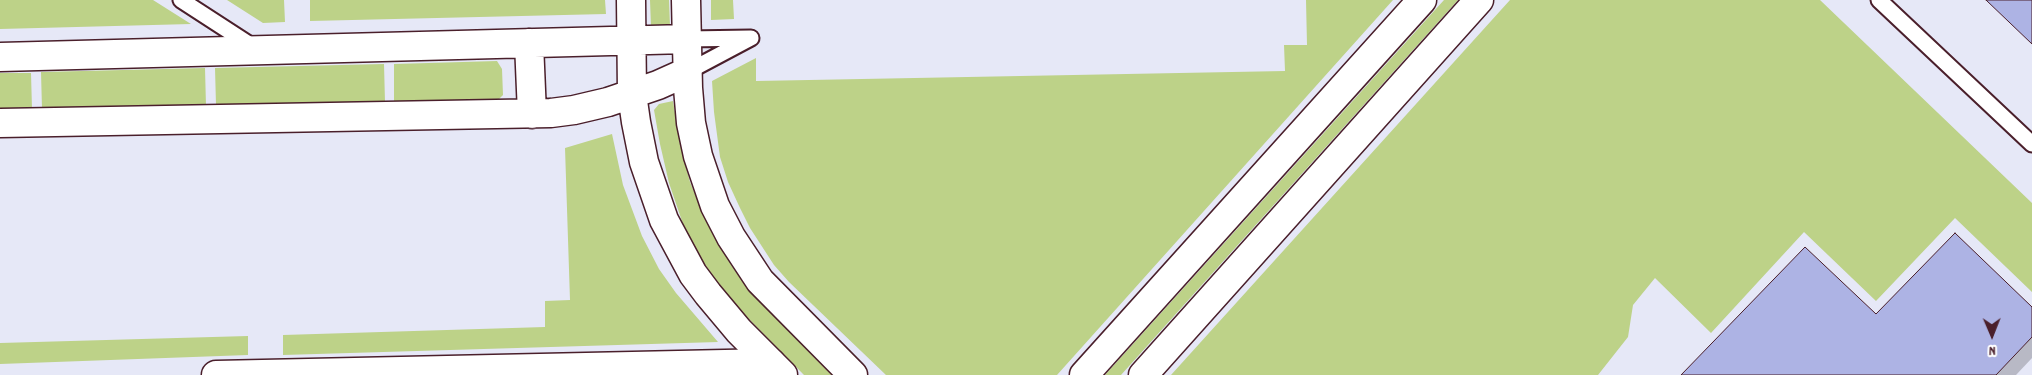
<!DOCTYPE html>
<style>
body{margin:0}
#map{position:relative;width:2032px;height:375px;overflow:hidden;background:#fff;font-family:Dekko,sans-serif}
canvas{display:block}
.north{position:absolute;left:1967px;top:310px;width:50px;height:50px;-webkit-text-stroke:4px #fff;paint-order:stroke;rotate:179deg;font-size:14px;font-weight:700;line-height:20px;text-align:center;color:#4a1f2b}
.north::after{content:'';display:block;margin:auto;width:18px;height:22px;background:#4a1f2b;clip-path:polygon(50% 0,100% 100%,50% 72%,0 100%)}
</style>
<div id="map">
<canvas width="2032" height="375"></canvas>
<div class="north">N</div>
</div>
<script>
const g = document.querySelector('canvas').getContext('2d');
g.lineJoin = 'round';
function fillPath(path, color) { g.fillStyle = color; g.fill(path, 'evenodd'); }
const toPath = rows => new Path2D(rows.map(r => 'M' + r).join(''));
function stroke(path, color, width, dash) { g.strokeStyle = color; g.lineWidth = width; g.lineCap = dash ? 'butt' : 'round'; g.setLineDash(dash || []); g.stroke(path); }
const built = toPath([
 [0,0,2032,0,2032,375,0,375]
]);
const green = toPath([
 [0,0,153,0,191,24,0,29],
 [227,0,284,0,285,22,263,23],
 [310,0,605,0,606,14,310,21],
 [650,0,669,0,670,26,651,27],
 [711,0,733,0,734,19,711,20],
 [1306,0,1393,0,1057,375,886,375,789,282,774,265,750,228,740,208,728,182,720,157,714,112,712,81,756,58,756,81,1285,71,1284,45,1307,45],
 [1444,0,1458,0,1121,375,1105,375],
 [1510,0,1820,0,2032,203,2032,292,1955,218,1876,301,1804,232,1711,333,1655,278,1633,305,1628,337,1598,375,1171,375],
 [497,61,502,69,503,95,499,99,394,102,394,64],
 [384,64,385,102,216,105,215,68],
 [205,68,206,106,42,109,41,72],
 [0,73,31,73,32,109,0,110],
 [673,101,680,144,690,182,705,218,722,250,738,275,755,295,835,375,804,375,739,309,718,284,702,260,683,224,669,183,660,144,654,110,659,104],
 [612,134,623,185,642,236,659,269,676,293,718,342,283,355,283,335,545,327,545,301,570,300,565,148],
 [248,336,248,355,0,364,0,343]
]);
const shadow = toPath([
 [2032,309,2032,358,2016,375,1683,375,1876,316]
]);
const building = toPath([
 [1986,0,2032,0,2032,44,1986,0],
 [1955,233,2032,307,2032,337,1996,375,1681,375,1805,247,1876,314,1955,233]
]);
const lane = toPath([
 [181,0,255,48],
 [1879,0,2032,144],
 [687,39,751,38,687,72]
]);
const street = toPath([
 [216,375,771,363],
 [1084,375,1422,0],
 [1143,375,1479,0]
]);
const secondary = toPath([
 [631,0,632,94,636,122,644,162,664,220,693,274,708,294,739,331,783,375],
 [686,0,688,88,691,123,698,156,715,206,731,237,760,281,853,375],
 [529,43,532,114],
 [0,57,687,39],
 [0,123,551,113,574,110,608,102,658,85,687,72]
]);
fillPath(built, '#e6e8f7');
fillPath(green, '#bdd288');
fillPath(shadow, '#0003');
fillPath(building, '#adb3e4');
stroke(building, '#4a1f2b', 1);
stroke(lane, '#4a1f2b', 19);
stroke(street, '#4a1f2b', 31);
stroke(secondary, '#4a1f2b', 31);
stroke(lane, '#fff', 15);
stroke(street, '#fff', 28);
stroke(secondary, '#fff', 28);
</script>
